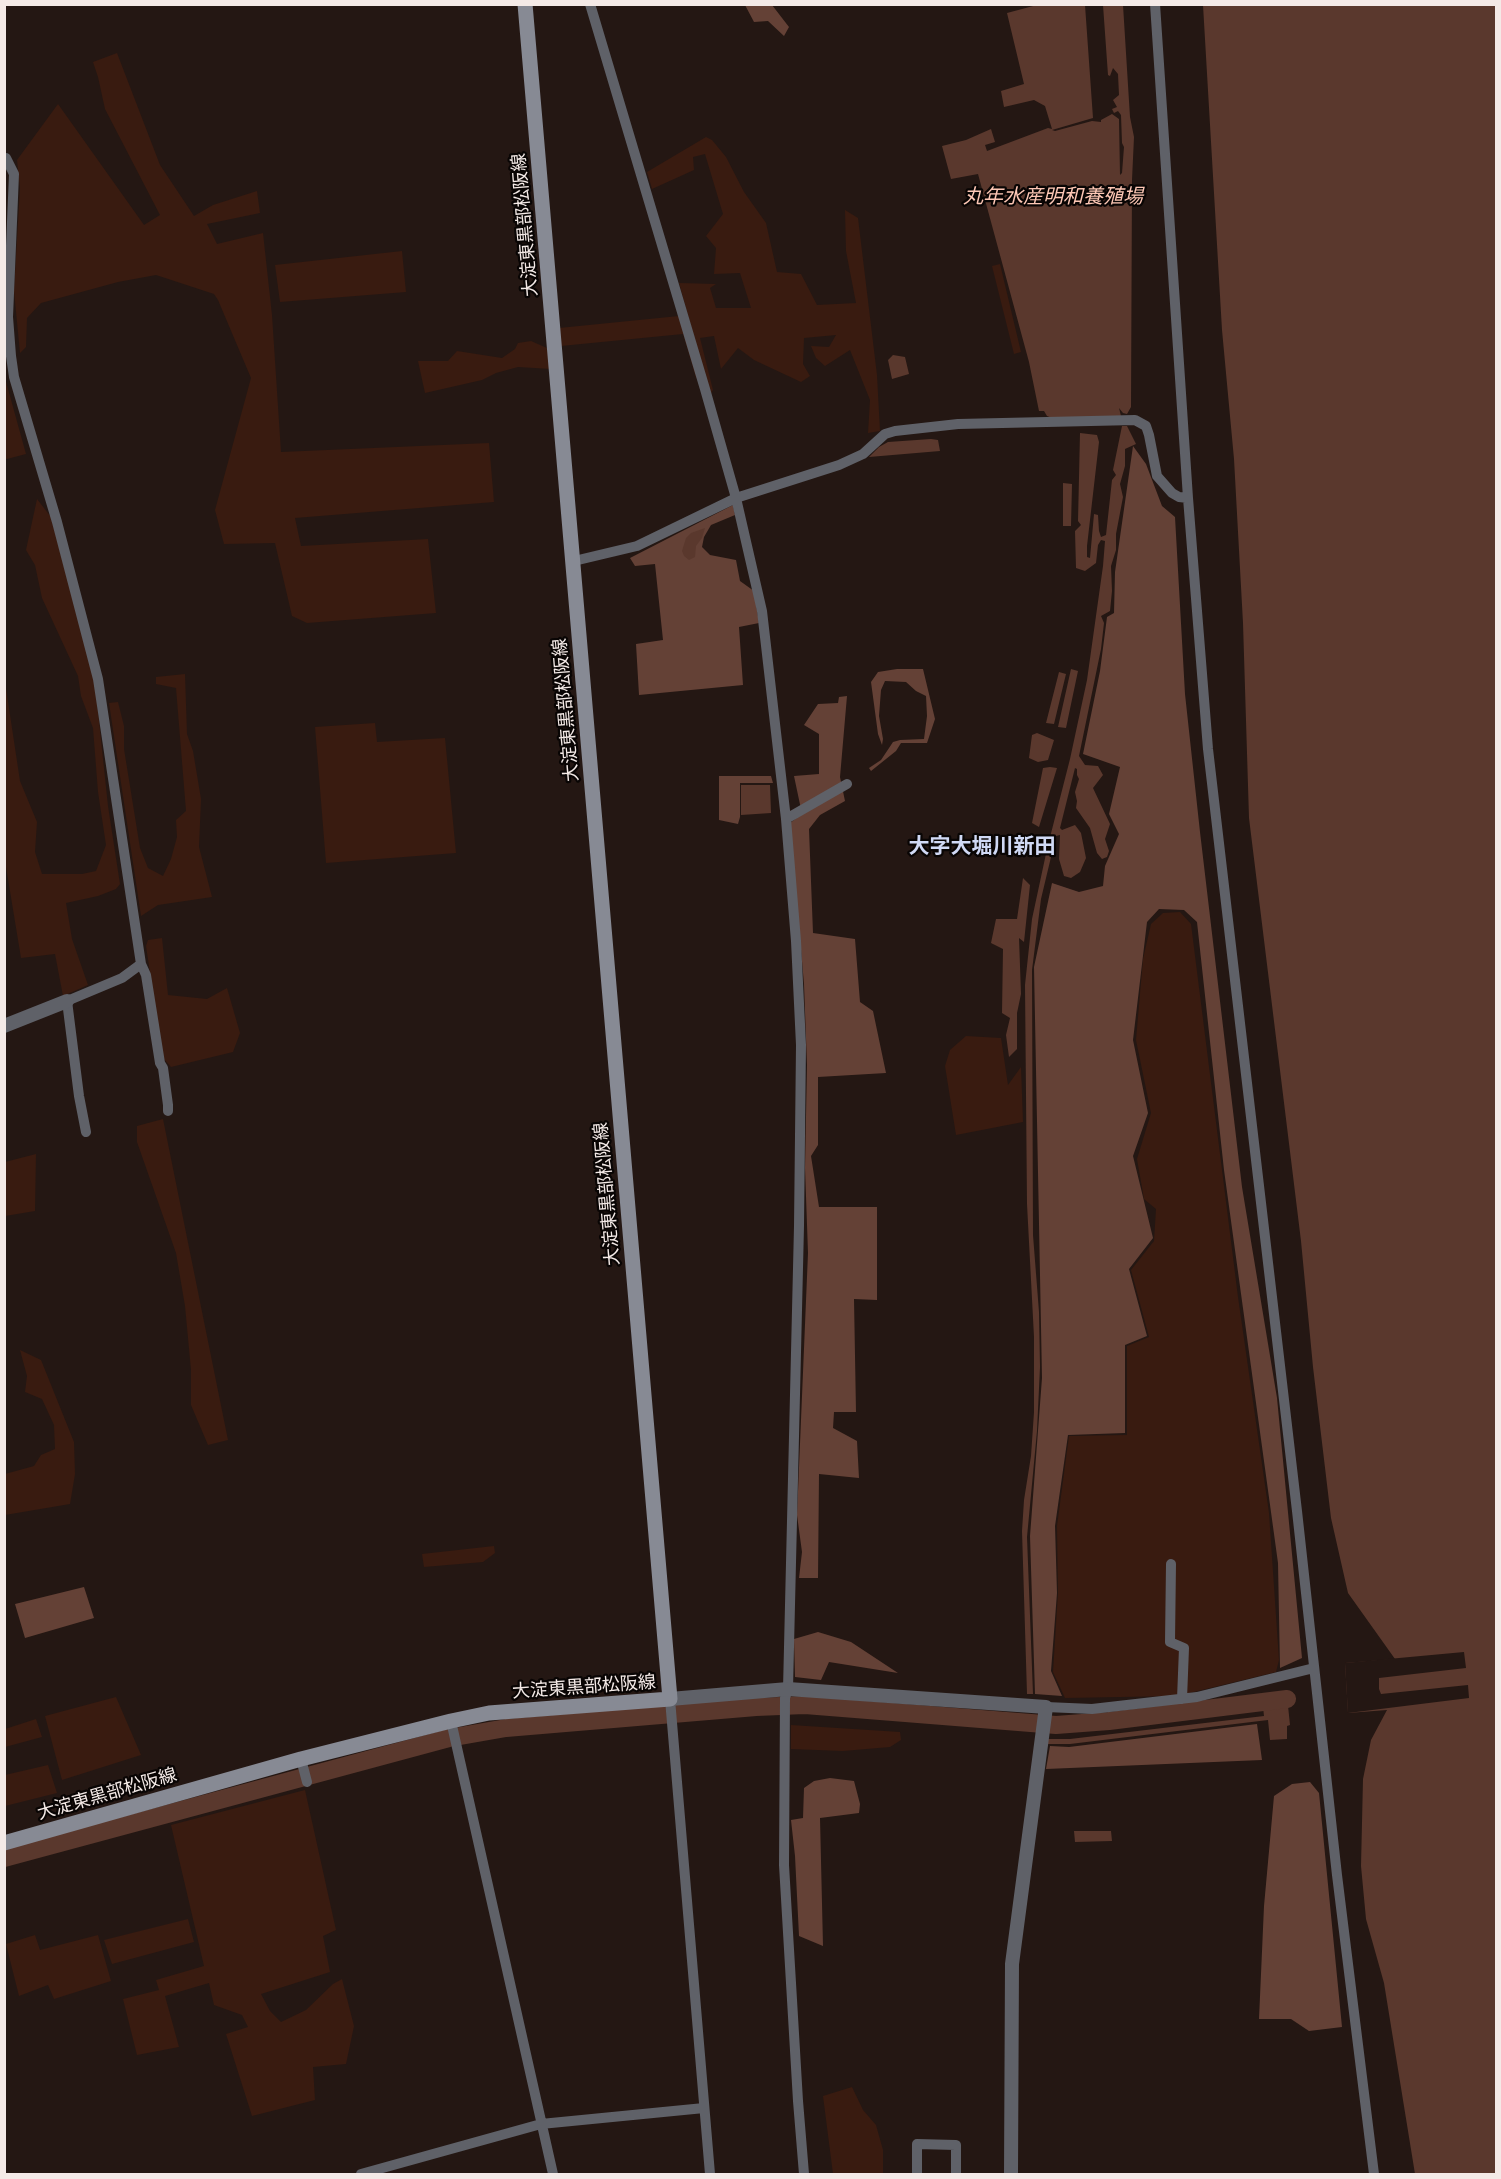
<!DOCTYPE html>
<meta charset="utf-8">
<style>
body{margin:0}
#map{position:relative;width:1501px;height:2179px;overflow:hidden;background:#241713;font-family:"Public Sans",sans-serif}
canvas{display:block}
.frame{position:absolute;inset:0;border:6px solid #f4eae7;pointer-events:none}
</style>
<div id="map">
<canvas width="1501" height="2179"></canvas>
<div class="frame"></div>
</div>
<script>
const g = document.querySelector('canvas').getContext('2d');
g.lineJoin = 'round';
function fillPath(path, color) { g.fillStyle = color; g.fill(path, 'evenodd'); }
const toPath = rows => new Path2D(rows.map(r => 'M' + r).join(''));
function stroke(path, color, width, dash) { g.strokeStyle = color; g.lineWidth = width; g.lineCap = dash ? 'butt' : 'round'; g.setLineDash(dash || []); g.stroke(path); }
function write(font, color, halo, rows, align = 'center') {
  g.font = font + ' "Public Sans","Noto Sans JP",sans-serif'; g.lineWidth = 4.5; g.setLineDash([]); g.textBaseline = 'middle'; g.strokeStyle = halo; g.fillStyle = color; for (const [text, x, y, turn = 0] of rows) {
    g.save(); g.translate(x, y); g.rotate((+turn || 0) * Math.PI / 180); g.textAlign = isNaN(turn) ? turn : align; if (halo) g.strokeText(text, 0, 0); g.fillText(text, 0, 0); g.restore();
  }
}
const green = toPath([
 [117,53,160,165,194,216,213,205,257,191,260,213,207,224,217,244,263,233,272,315,281,452,489,443,494,502,295,518,301,546,428,539,436,613,307,623,292,616,275,543,224,544,215,510,251,378,218,300,214,294,156,275,118,282,41,303,27,318,26,347,20,353,14,291,20,188,17,160,58,104,144,225,160,215,105,109,98,77,93,62],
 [706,137,712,140,726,157,744,192,766,223,777,272,801,274,817,305,856,303,846,251,845,210,858,218,877,375,880,431,868,433,870,400,850,350,825,366,816,358,811,346,829,347,836,335,804,338,803,364,810,376,801,382,754,360,738,348,721,369,714,336,700,338,713,390,710,395,679,283,716,284,710,288,716,308,751,308,740,273,714,274,716,248,706,236,723,214,705,154,693,157,694,170,652,189,647,172],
 [402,251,406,292,280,302,275,265],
 [1000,264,1021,352,1014,354,992,266],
 [679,316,700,379,696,378,683,334,561,346,559,328],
 [531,341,547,348,551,369,518,367,496,373,482,380,425,393,418,361,448,361,457,351,502,358,515,349,518,343],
 [5,378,26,454,7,459,4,458],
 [37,499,51,517,95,683,108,806,120,884,116,889,98,896,66,903,72,939,88,985,63,996,55,954,21,958,5,861,4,675,20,781,37,822,35,852,42,874,82,874,96,871,106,845,98,792,93,728,81,696,78,676,42,598,35,565,26,550],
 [185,674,187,734,193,751,201,799,199,847,212,897,158,905,141,916,109,703,118,702,124,726,124,749,140,848,148,868,163,876,171,859,177,837,176,820,186,811,176,688,156,684,156,677],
 [375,723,377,742,445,738,456,853,326,863,315,727],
 [1180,912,1191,924,1238,1297,1269,1513,1279,1660,1276,1672,1177,1696,1065,1698,1053,1672,1058,1593,1057,1526,1069,1436,1127,1435,1127,1346,1149,1337,1131,1270,1154,1241,1156,1209,1144,1199,1137,1159,1151,1113,1136,1040,1143,959,1151,924,1163,913],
 [162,938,168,995,207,999,227,988,240,1033,233,1052,171,1067,163,1058,146,946,148,940],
 [966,1036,1001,1038,1008,1085,1021,1067,1023,1122,956,1135,945,1066,950,1050],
 [163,1119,228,1440,208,1445,191,1405,191,1370,185,1306,176,1253,137,1142,137,1126],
 [36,1154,35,1211,5,1216,5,1162],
 [20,1350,41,1360,74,1442,75,1474,70,1504,5,1515,5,1474,34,1466,41,1455,55,1449,54,1425,42,1399,25,1392,27,1376],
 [494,1546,495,1553,483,1562,424,1567,422,1554],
 [116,1697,141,1755,62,1780,45,1716],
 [36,1719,42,1737,5,1747,5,1729],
 [791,1725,900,1732,901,1740,890,1747,843,1751,791,1749],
 [48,1765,57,1793,5,1806,5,1775],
 [305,1790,336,1930,323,1936,330,1972,261,1994,270,2011,281,2022,306,2010,333,1984,342,1979,354,2026,346,2064,313,2067,315,2100,252,2116,226,2034,248,2027,242,2015,214,2005,209,1983,165,1996,179,2047,137,2055,123,1999,159,1990,156,1980,204,1966,171,1825],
 [188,1919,194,1942,112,1964,104,1940],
 [35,1935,40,1950,98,1935,111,1981,54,1999,48,1985,19,1996,6,1944],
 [852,2087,863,2110,876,2125,883,2150,883,2174,833,2174,823,2096]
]);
const forest = toPath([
 [745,5,772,5,789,27,784,36,768,21,754,22],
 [1133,446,1146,464,1162,506,1175,517,1185,694,1200,832,1242,1187,1277,1398,1302,1658,1280,1668,1278,1563,1224,1170,1197,922,1184,910,1159,909,1147,922,1133,1040,1148,1113,1133,1156,1153,1238,1129,1269,1147,1336,1125,1345,1125,1433,1068,1435,1055,1526,1057,1593,1051,1671,1062,1696,1035,1694,1030,1536,1042,1378,1034,967,1052,883,1079,892,1103,886,1105,866,1119,834,1109,814,1120,767,1083,754,1100,671,1107,617,1114,613,1115,572],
 [733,505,735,515,711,525,704,537,702,547,710,555,736,560,740,581,754,591,759,623,739,627,743,685,639,695,636,644,663,640,655,564,635,566,630,558],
 [897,669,923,669,935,719,927,743,901,743,896,751,871,771,869,768,881,760,893,742,900,740,924,739,927,716,926,696,916,691,906,682,885,681,881,690,879,716,883,739,882,745,878,734,871,682,878,672],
 [847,696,840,777,845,801,820,815,809,829,813,933,855,939,860,1002,873,1011,886,1073,818,1077,818,1145,811,1156,819,1207,877,1207,877,1300,854,1299,856,1412,834,1412,833,1428,857,1441,859,1478,819,1474,818,1578,799,1578,802,1552,797,1515,808,1253,805,1168,807,1065,804,984,790,823,802,814,794,776,819,774,819,734,804,725,818,704,838,703,839,697],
 [719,776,771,776,773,783,740,783,740,817,738,824,719,820],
 [84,1587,94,1618,25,1638,15,1604],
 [818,1632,851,1642,898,1673,829,1662,821,1680,795,1677,794,1639],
 [1257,1724,1262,1760,1046,1769,1050,1746,1069,1747],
 [830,1778,854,1781,860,1804,859,1813,820,1818,823,1946,799,1936,795,1856,791,1820,803,1818,804,1788,814,1781],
 [1310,1782,1319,1793,1342,2027,1309,2031,1291,2019,1259,2019,1264,1906,1274,1796,1292,1784]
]);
const water = toPath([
 [1037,5,1085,5,1093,118,1052,130,1055,131,1092,121,1101,122,1101,120,1112,114,1119,119,1120,175,1122,173,1124,147,1122,143,1121,115,1118,111,1114,113,1112,109,1117,107,1113,100,1119,95,1118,74,1113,68,1110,76,1108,75,1103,5,1123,5,1130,117,1134,137,1132,180,1131,407,1127,414,1123,413,1119,408,1121,416,1052,418,1047,416,1044,411,1039,411,1029,362,978,174,951,179,942,146,966,140,991,129,995,142,985,145,987,151,1048,128,1052,129,1045,106,1034,100,1004,107,1001,91,1024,84,1007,13],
 [1203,5,1496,5,1496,2174,1415,2174,1384,1983,1366,1919,1361,1866,1363,1779,1371,1740,1387,1710,1348,1713,1345,1663,1395,1659,1348,1593,1331,1518,1313,1367,1301,1241,1249,818,1243,623,1234,459,1222,330],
 [893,355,905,357,909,374,892,379,888,360],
 [1122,426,1127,426,1136,444,1125,449,1125,466,1120,484,1123,497,1116,534,1116,550,1111,566,1112,591,1110,611,1101,616,1104,623,1101,649,1079,756,1085,765,1098,766,1103,775,1093,788,1110,824,1105,839,1109,851,1107,857,1102,859,1097,853,1090,828,1076,808,1077,801,1075,792,1079,779,1077,775,1077,769,1075,768,1060,828,1062,830,1075,825,1081,833,1086,858,1080,872,1071,878,1064,876,1059,859,1060,835,1056,836,1041,899,1032,970,1033,1235,1039,1312,1040,1367,1037,1431,1027,1537,1033,1694,1027,1694,1022,1531,1024,1500,1031,1456,1034,1412,1034,1337,1027,1204,1025,985,1032,919,1047,849,1070,759,1087,680,1103,566,1105,541,1101,540,1098,545,1096,563,1085,571,1076,568,1075,531,1081,525,1078,521,1080,433,1097,435,1099,442,1087,546,1087,557,1090,558,1094,514,1098,515,1099,531,1101,537,1106,535,1112,480,1116,475,1113,470],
 [931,439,938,440,940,451,869,457,879,447,888,442],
 [1063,483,1072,484,1071,526,1063,526],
 [705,528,702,538,696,546,695,557,689,560,684,556,682,551,686,538,691,533],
 [1071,669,1078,671,1066,728,1058,727],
 [1059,672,1066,674,1054,724,1046,723],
 [1037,733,1054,740,1048,760,1038,762,1029,758,1032,735],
 [1050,767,1057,768,1039,827,1032,823,1043,768],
 [741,785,770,785,771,813,741,815],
 [1023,878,1030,885,1024,942,1019,938,1021,994,1017,1013,1017,1049,1009,1057,1006,1035,1010,1018,1002,1013,1003,949,991,943,996,919,1017,919],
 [1287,1696,1290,1725,1287,1726,1287,1739,1270,1740,1268,1720,1070,1744,1048,1744,1048,1739,1070,1739,1264,1716,1262,1698],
 [1074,1831,1111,1831,1112,1841,1075,1842]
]);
const pier = toPath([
 [1464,1652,1466,1668,1379,1678,1379,1689,1381,1694,1468,1685,1469,1698,1348,1713,1345,1663]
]);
const river = toPath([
 [4,1858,449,1738,506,1728,756,1707,805,1705,1056,1725,1109,1721,1287,1699]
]);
const minor = toPath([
 [590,4,705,389,736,498,762,611,786,819,796,941,801,1045,799,1226,788,1689,785,1698,784,1865,798,2101,804,2174],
 [1155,4,1188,498,1208,749,1297,1511,1337,1875,1374,2174],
 [6,158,14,174,8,317,11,356,14,377,57,522,98,679,141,964,146,975,160,1063,163,1068,168,1105,168,1111],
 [574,561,637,546,736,498,839,465,863,454,885,434,895,431,958,424,1135,420,1146,426,1149,435,1157,476,1172,493,1179,497,1188,498],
 [786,819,847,784],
 [86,1132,79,1096,67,1001,122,978,141,964],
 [1171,1564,1170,1642,1184,1648,1182,1699],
 [670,1699,710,2174],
 [1046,1707,1092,1709,1197,1697,1314,1668],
 [451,1721,553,2174],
 [301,1759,307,1782],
 [361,2174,541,2124,704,2108],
 [917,2174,917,2144,956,2145,956,2174]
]);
const tertiary = toPath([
 [4,1026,67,1001],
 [670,1699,788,1689,1046,1707,1012,1964,1011,2174]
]);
const secondary = toPath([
 [4,1843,301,1759,451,1721,489,1713,670,1699,525,4]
]);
const streetNames = [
 ["大淀東黒部松阪線",525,225,-95],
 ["大淀東黒部松阪線",566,710,-95],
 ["大淀東黒部松阪線",607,1194,-95],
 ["大淀東黒部松阪線",584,1687,-4],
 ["大淀東黒部松阪線",107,1794,-16]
];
const waterNames = [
 ["丸年水産明和養殖場",1053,197]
];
const quarterNames = [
 ["大字大堀川新田",982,847]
];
fillPath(green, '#391b10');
fillPath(forest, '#644136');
fillPath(water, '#5a382d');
fillPath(pier, '#241713');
stroke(river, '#5a382d', 18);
stroke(minor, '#5f6168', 10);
stroke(tertiary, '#5f6168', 14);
stroke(secondary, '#878a94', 15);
write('18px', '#f4eae7', '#090504', streetNames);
write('italic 20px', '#fdc7b5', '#090504', waterNames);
write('bold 21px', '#d0d9f5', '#090504', quarterNames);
</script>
